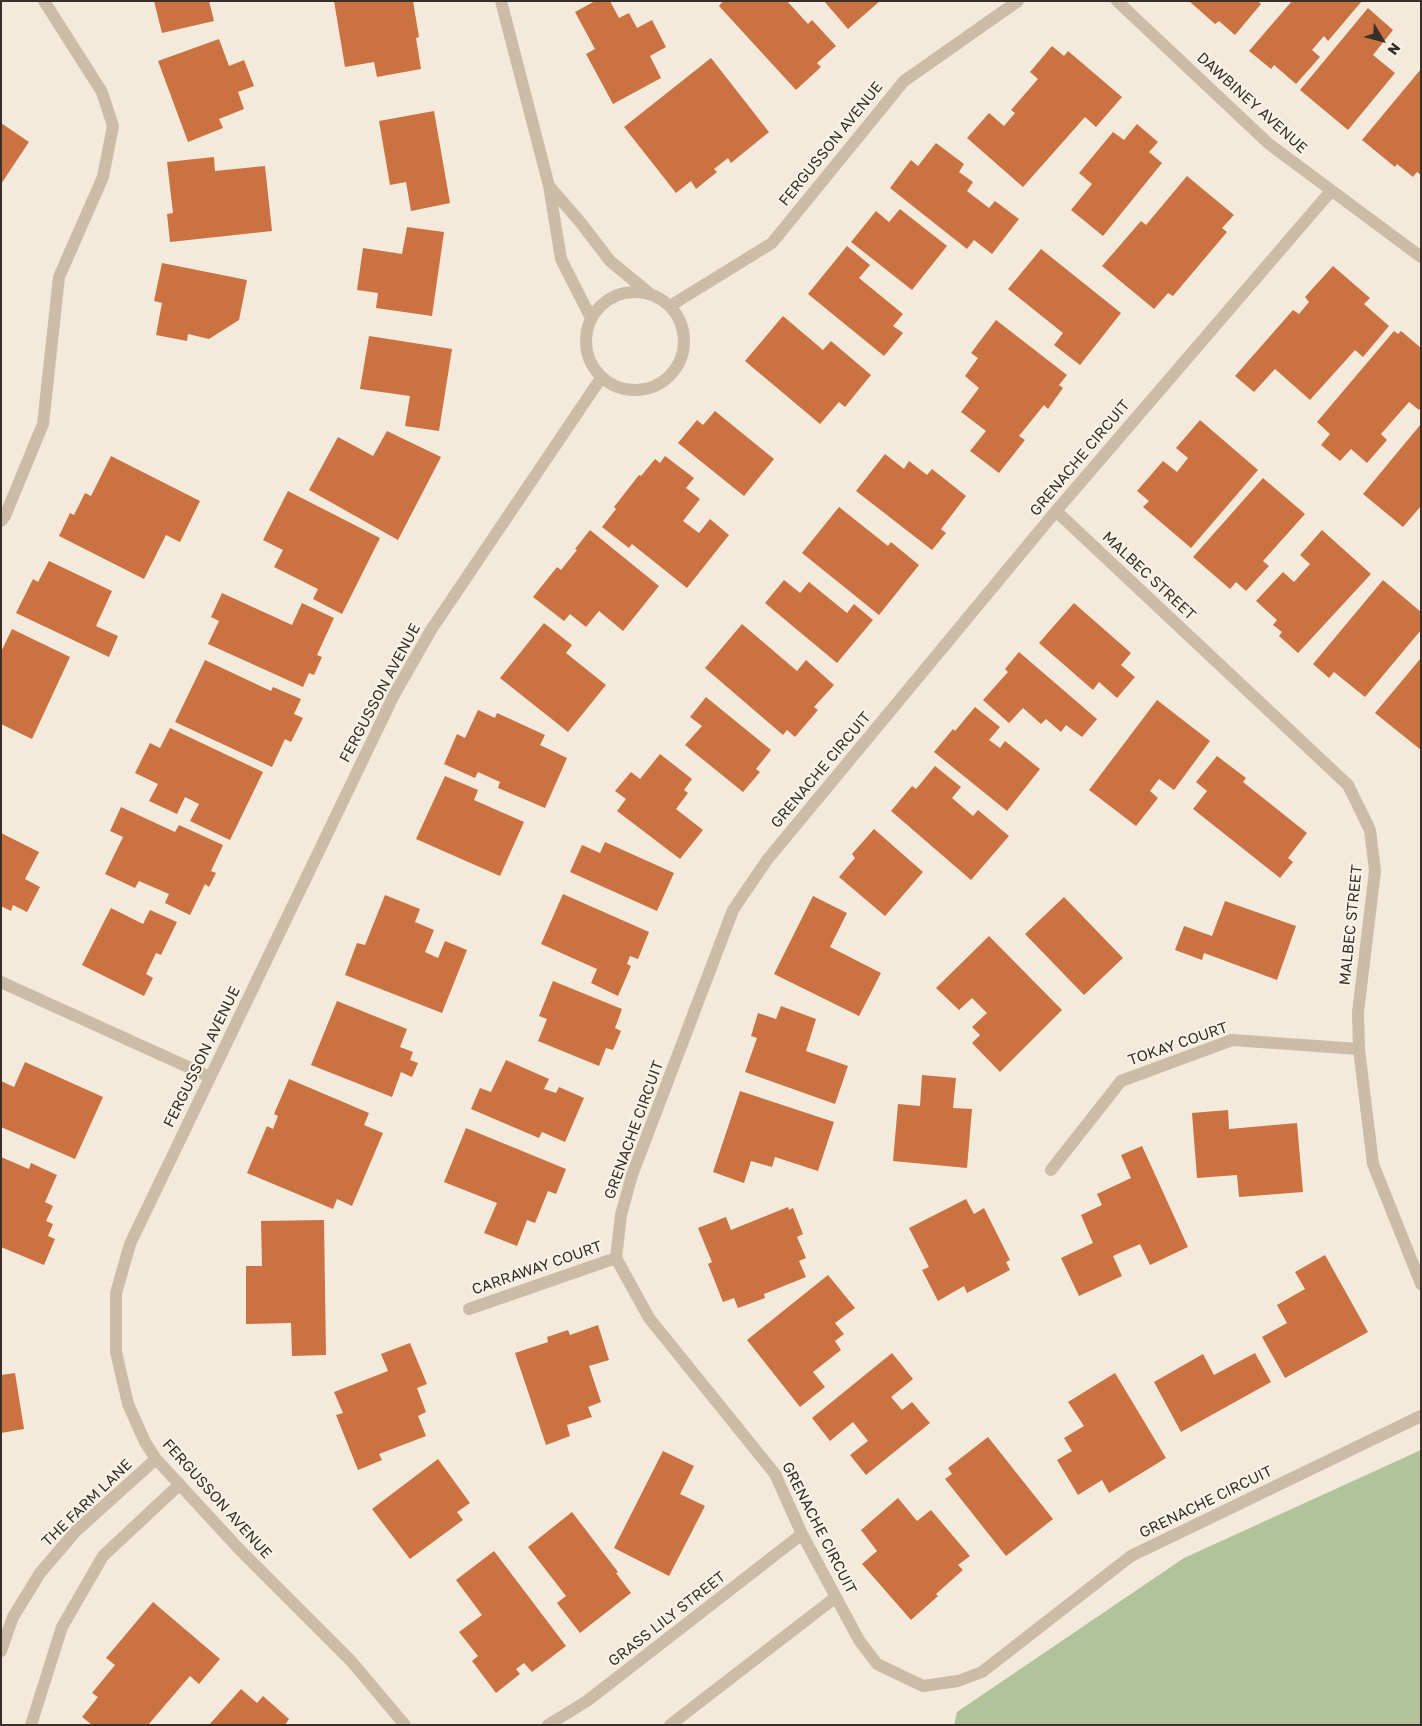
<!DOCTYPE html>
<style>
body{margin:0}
#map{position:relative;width:1422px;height:1726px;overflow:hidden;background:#f3eadc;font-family:"Golos Text",sans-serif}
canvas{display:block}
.frame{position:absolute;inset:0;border:2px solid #382f28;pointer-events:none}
.north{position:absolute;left:1357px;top:15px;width:50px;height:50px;-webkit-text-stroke:4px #faf4e8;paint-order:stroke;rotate:127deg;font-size:14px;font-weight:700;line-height:20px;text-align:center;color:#382f28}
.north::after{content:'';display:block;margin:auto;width:18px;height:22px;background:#382f28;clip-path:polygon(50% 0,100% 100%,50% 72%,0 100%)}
</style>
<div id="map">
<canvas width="1422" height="1726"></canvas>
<div class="frame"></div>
<div class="north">N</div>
</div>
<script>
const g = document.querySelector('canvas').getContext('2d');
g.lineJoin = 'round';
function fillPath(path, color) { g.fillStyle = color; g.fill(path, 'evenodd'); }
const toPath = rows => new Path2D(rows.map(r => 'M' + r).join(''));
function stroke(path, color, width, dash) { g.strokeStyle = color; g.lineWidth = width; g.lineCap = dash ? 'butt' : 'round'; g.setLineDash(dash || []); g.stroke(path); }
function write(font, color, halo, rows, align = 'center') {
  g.font = font + ' "Golos Text",sans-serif'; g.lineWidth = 4; g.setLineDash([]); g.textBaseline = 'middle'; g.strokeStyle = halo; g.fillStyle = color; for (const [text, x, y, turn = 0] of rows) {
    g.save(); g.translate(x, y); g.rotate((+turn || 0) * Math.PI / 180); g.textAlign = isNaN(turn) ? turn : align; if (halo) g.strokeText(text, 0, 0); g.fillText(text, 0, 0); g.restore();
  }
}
const green = toPath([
 [1421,1450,1421,1725,954,1725,957,1712,1184,1558]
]);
const building = toPath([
 [154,1,209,1,214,21,162,33],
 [334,1,413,1,419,37,416,38,421,69,377,77,374,62,345,67],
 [595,1,610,1,619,18,629,13,637,28,652,20,666,47,650,56,661,78,613,104,586,54,595,49,575,12],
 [723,1,787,1,808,24,812,20,836,46,817,63,821,67,796,90,719,6],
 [824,1,880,1,848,29],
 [1189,1,1258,1,1261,4,1235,35,1219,21,1215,24],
 [1292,1,1362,1,1328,41,1324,36,1312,50,1320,57,1296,84,1274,65,1271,69,1249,51],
 [1368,8,1393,30,1373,55,1395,73,1348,130,1300,90],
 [219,39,229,66,244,60,254,86,238,92,244,109,219,119,223,128,188,142,158,61],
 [1052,46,1064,56,1068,51,1122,97,1096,127,1085,117,1023,187,967,138,989,113,1004,126,1015,113,1011,110,1038,79,1030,72],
 [711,58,769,132,731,163,728,158,714,169,717,172,696,189,691,181,676,193,624,127],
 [1421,69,1421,175,1417,172,1413,177,1397,164,1395,167,1362,140],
 [434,111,450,203,411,211,406,182,390,185,379,121],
 [1,123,29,142,1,184],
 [1137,124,1158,142,1149,152,1162,163,1103,236,1071,210,1092,184,1079,173,1113,132,1124,140],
 [936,143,964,164,959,172,973,182,967,191,989,208,995,201,1019,219,992,254,974,240,967,249,890,188,911,160,918,166],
 [214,157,215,171,265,166,272,231,170,242,167,214,173,213,167,162],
 [1187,176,1234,215,1222,228,1227,232,1173,296,1168,293,1154,309,1102,266,1141,221,1146,225],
 [900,209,947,246,912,290,851,242,876,211,889,222],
 [407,227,444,232,432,316,376,308,378,293,357,290,363,248,402,254],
 [847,246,870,265,859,278,903,314,893,326,903,333,884,356,808,294],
 [1041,249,1121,313,1080,365,1054,345,1063,333,1008,289],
 [162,263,247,280,239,320,209,339,188,334,187,341,156,335,162,303,154,301],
 [1333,266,1370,298,1364,304,1389,326,1363,357,1355,350,1310,400,1275,369,1254,392,1235,376,1293,310,1299,314,1309,302,1305,297],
 [783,316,823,350,831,341,871,375,845,407,839,402,820,424,745,361],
 [996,320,1067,375,1059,385,1063,388,1048,409,1044,405,1019,436,1025,440,999,473,970,451,986,431,961,412,979,388,965,376,978,358,971,353],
 [1394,331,1398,334,1401,331,1421,348,1421,407,1419,410,1409,402,1381,434,1387,440,1367,463,1351,449,1340,461,1321,445,1330,434,1317,422],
 [369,336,452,349,439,431,405,426,410,396,360,389],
 [715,411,774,459,744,496,678,443,697,420,703,425],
 [1200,420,1258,470,1191,548,1143,507,1149,501,1137,491,1163,461,1177,472,1188,458,1176,448],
 [1421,424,1421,506,1403,527,1363,494],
 [387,431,441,457,398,540,309,490,338,437,373,456],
 [885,454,904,469,909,461,927,475,932,469,966,496,941,529,946,533,932,550,856,491],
 [111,456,200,501,180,542,166,535,144,579,59,536,70,513,74,515,85,493,91,496],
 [665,456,694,478,686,488,700,499,683,521,699,533,710,519,729,535,687,588,632,544,629,548,602,527,616,509,614,507,639,475,641,476,655,459,660,463],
 [1263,478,1305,514,1263,561,1269,566,1246,591,1236,582,1230,589,1193,557],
 [288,491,380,538,342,614,313,599,318,589,274,567,283,550,263,540],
 [839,507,888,546,891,542,919,565,879,615,802,553],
 [590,530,659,586,623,631,599,611,586,627,570,614,564,621,533,597,557,567,561,570,577,550,575,549],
 [1322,530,1371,574,1298,653,1279,636,1282,632,1273,625,1277,620,1256,601,1283,572,1294,582,1310,564,1300,555],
 [49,561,112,591,96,626,118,636,109,657,16,613,33,579,38,582],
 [784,580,800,593,809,582,847,613,854,604,873,620,837,663,765,603],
 [1383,580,1421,612,1421,630,1365,697,1334,672,1329,678,1313,664],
 [222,593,292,625,302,603,334,618,317,655,322,657,314,675,309,673,303,687,208,644,219,621,211,617],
 [1074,603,1131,653,1121,665,1135,677,1117,698,1099,682,1093,690,1039,643],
 [544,623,572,645,566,653,606,685,568,732,500,678],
 [742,624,797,671,806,660,834,685,814,707,818,710,795,737,787,730,783,735,705,668],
 [12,629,70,657,32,739,1,724,1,652],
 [1019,652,1097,719,1082,737,1066,725,1061,732,1046,719,1041,724,1023,708,1009,723,983,700,1008,672,1005,669],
 [1421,658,1421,750,1375,713],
 [205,660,271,691,273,687,301,699,294,714,303,718,291,742,285,739,272,767,175,722],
 [706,697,771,750,756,769,760,772,743,792,685,745,702,726,690,717],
 [1157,700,1210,741,1174,790,1159,779,1150,791,1158,798,1136,826,1089,790],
 [975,707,1000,727,989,740,1000,748,1005,741,1040,769,1007,811,934,752,953,729,955,731],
 [478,710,495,718,497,713,545,735,540,745,567,758,545,808,498,788,500,782,478,772,475,778,444,764,457,734,465,738],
 [170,728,263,772,230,840,190,821,199,804,185,797,177,814,149,801,158,784,135,773,150,743,160,748],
 [660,754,692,779,684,790,688,793,676,809,703,830,680,859,617,811,626,799,615,791,631,772,640,779],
 [1217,756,1246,778,1243,782,1307,833,1288,858,1293,862,1280,878,1193,809,1207,791,1196,782],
 [935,766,961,787,952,798,973,816,978,810,1009,836,971,880,891,811,912,786,916,789],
 [445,776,478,790,474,800,524,822,500,876,416,839],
 [121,807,175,832,179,825,223,845,211,871,216,873,209,887,205,884,190,915,165,903,169,894,139,881,135,888,105,874,123,837,110,831],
 [874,829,923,872,885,916,839,877,855,858,852,854],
 [1,833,39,852,25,879,40,887,27,912,13,905,11,911,1,906],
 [605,842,674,873,657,911,570,872,582,845,600,853],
 [563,894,649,932,638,959,630,956,627,964,631,966,618,996,591,983,597,969,541,944],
 [385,895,420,909,415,922,434,930,425,952,438,958,445,941,467,950,442,1013,345,975,357,943,365,945],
 [813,896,847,913,830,947,881,973,859,1016,774,974],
 [1064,897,1123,958,1084,995,1025,934],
 [1225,901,1296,926,1277,980,1204,953,1202,960,1175,950,1184,926,1212,936],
 [111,908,143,924,150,910,177,922,161,955,156,953,146,974,153,978,144,996,82,965],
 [989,936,1062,1010,1000,1072,972,1043,980,1035,972,1027,987,1013,972,998,959,1010,936,988],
 [553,981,622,1009,615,1028,621,1031,613,1050,606,1048,599,1066,538,1041,547,1019,539,1016],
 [337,1001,407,1029,400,1047,413,1052,410,1060,418,1063,412,1077,401,1072,392,1097,311,1065],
 [781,1006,816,1019,806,1051,848,1066,835,1104,745,1072,757,1038,751,1036,758,1013,776,1019],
 [506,1060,549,1079,544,1089,556,1093,559,1087,584,1098,565,1142,542,1132,539,1138,471,1109,480,1088,491,1092],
 [25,1062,103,1097,75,1159,1,1127,1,1081,14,1087],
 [922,1075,956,1078,953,1108,972,1109,967,1168,893,1161,898,1104,920,1106],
 [289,1079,369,1113,364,1125,383,1133,352,1206,337,1199,333,1209,247,1173,267,1126,273,1129,278,1116,274,1114],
 [740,1091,834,1122,818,1171,775,1157,772,1167,751,1161,744,1183,713,1172],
 [1228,1110,1229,1129,1297,1123,1303,1192,1239,1197,1237,1175,1197,1178,1192,1113],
 [466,1128,566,1169,556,1194,548,1191,535,1223,527,1220,517,1246,484,1233,497,1203,444,1182],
 [1142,1146,1188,1247,1150,1265,1140,1244,1113,1256,1122,1276,1079,1296,1061,1258,1093,1243,1081,1215,1102,1205,1097,1194,1131,1178,1121,1155],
 [1,1157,29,1169,31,1163,57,1175,45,1202,53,1206,46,1221,53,1224,48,1236,55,1239,44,1265,1,1247],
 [966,1199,974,1214,984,1208,1010,1260,1006,1262,1010,1270,967,1293,964,1286,938,1301,922,1270,929,1267,909,1228],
 [788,1207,789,1210,793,1208,803,1234,797,1237,806,1258,799,1261,806,1277,764,1294,765,1298,738,1308,734,1298,723,1302,708,1264,712,1262,698,1228,726,1217,731,1230],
 [324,1220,326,1355,292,1356,291,1323,246,1324,246,1266,262,1266,261,1221],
 [1325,1255,1368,1332,1285,1378,1262,1337,1287,1323,1277,1305,1305,1289,1295,1272],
 [828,1275,855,1308,835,1323,844,1334,835,1341,841,1350,813,1372,825,1387,800,1407,747,1340],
 [598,1325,609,1360,589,1366,601,1402,588,1407,592,1417,567,1425,570,1436,546,1445,515,1353,548,1342,547,1337,568,1330,570,1335],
 [410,1343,427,1384,417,1388,426,1412,418,1416,426,1436,379,1454,382,1460,358,1470,336,1415,343,1413,334,1392,388,1371,381,1354],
 [892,1353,913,1379,891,1397,902,1410,912,1402,930,1423,866,1475,850,1455,868,1441,853,1422,830,1441,812,1418],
 [1255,1353,1271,1382,1181,1432,1154,1382,1203,1354,1214,1375],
 [15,1373,24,1429,1,1433,1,1375],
 [1115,1373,1166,1458,1109,1493,1102,1480,1078,1495,1057,1460,1072,1451,1064,1438,1084,1426,1068,1402],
 [988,1437,1053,1519,1006,1556,945,1479,952,1474,948,1468],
 [663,1451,694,1466,680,1494,705,1506,669,1576,614,1548],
 [438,1459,470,1503,457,1512,463,1520,410,1559,372,1509],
 [898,1498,917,1521,931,1510,970,1556,958,1565,963,1570,936,1594,938,1596,911,1620,862,1564,877,1551,861,1530],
 [572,1512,618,1572,616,1573,631,1593,580,1633,557,1603,566,1596,528,1547],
 [494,1551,566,1646,532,1672,524,1663,516,1669,520,1674,496,1693,472,1661,478,1656,459,1632,482,1615,456,1580],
 [153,1602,220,1659,199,1684,190,1676,148,1725,92,1725,82,1717,98,1697,92,1693,115,1665,106,1658],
 [241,1689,257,1703,263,1696,289,1719,285,1725,209,1725]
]);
const street = toPath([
 [501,1,549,186,561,259,591,318],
 [1117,1,1269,144,1421,257],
 [549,186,581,223,610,261,649,293],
 [1331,191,1056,511,767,860,733,910,632,1175,621,1215,616,1258,649,1318,775,1474,802,1534,859,1640,877,1664,923,1686,958,1681,982,1672,1131,1556,1421,1416],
 '586 341a49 49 0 1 1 98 0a49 49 0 1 1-98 0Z',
 [670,306,772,243,904,81,1018,1],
 [1056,511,1348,785,1370,830,1375,871,1358,1012,1359,1049,1373,1164,1421,1284],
 [1,521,5,516,43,424,59,277,103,177,113,126,102,92,44,1],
 [1,982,210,1077],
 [1051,1170,1121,1081,1232,1040,1359,1049],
 [469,1309,616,1258],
 [1,1651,13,1617,40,1573,76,1531,156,1459],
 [31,1725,62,1627,103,1556,180,1484],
 [405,1725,351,1661,240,1550,156,1459,145,1442,128,1404,116,1352,116,1293,130,1244,394,695,431,630,601,378],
 [548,1725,587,1701,802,1534],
 [670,1725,836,1597]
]);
const streetNames = [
 ["DAWBINEY AVENUE",1252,103,42],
 ["FERGUSSON AVENUE",831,144,-51],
 ["GRENACHE CIRCUIT",1080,458,-50],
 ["MALBEC STREET",1149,576,43],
 ["FERGUSSON AVENUE",380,693,-62],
 ["GRENACHE CIRCUIT",821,770,-50],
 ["MALBEC STREET",1351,925,-84],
 ["TOKAY COURT",1178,1044,-19],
 ["FERGUSSON AVENUE",202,1057,-64],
 ["GRENACHE CIRCUIT",634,1130,-70],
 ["CARRAWAY COURT",537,1268,-19],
 ["FERGUSSON AVENUE",217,1499,48],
 ["GRENACHE CIRCUIT",1206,1502,-26],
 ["THE FARM LANE",87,1503,-44],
 ["GRENACHE CIRCUIT",819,1528,63],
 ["GRASS LILY STREET",667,1619,-38]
];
fillPath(green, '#b1c39b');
fillPath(building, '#ca7242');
stroke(street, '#ccbca7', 12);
write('15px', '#382f28', '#faf4e8', streetNames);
</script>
